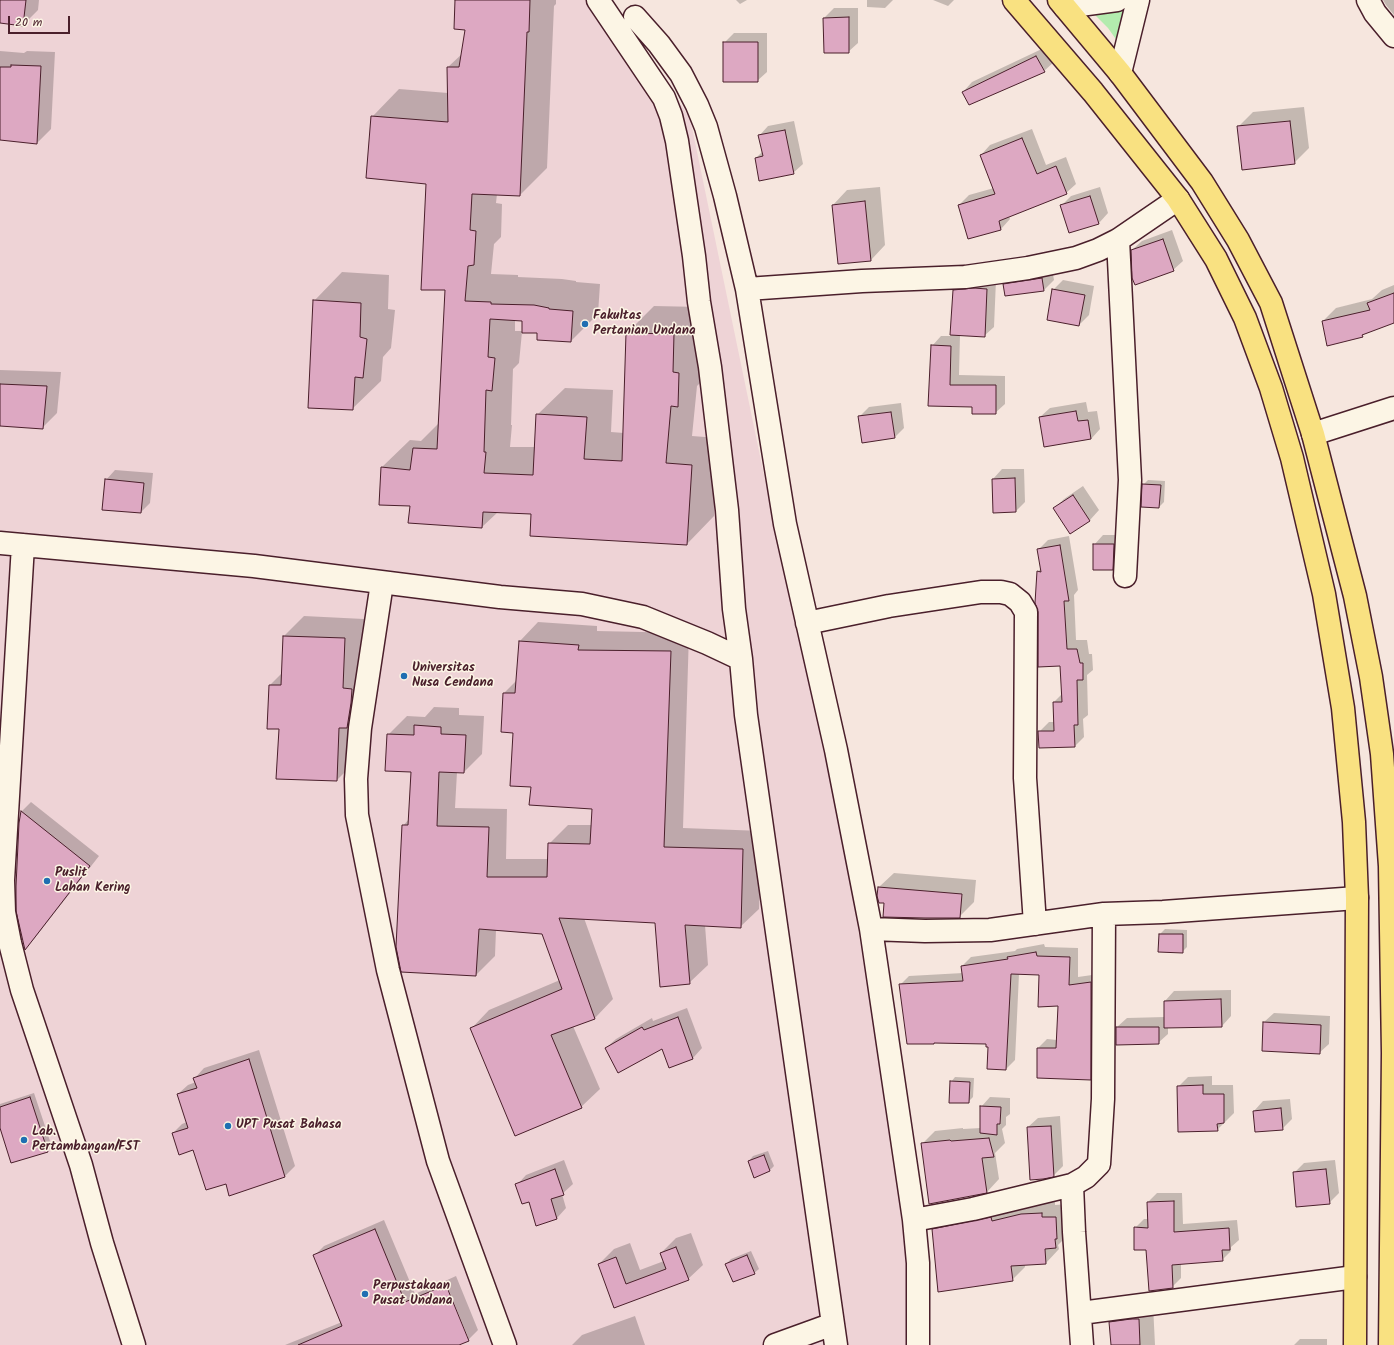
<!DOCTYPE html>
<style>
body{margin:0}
#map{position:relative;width:1394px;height:1345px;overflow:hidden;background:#f6e6de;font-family:Kalam,sans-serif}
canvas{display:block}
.scale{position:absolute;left:8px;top:16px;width:62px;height:18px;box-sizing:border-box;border:2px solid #4a1f2b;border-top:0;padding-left:5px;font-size:12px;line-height:14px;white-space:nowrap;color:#4a1f2b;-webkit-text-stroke:3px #fcf5e5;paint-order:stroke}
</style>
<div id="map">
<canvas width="1394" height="1345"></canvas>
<div class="scale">20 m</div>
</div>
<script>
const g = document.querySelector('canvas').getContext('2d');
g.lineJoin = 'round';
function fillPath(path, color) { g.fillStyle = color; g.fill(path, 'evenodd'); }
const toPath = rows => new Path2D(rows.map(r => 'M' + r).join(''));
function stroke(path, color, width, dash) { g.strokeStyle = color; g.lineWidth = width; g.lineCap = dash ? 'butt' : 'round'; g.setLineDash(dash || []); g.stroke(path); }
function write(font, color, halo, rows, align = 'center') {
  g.font = font + ' Kalam,sans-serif'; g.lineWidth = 3; g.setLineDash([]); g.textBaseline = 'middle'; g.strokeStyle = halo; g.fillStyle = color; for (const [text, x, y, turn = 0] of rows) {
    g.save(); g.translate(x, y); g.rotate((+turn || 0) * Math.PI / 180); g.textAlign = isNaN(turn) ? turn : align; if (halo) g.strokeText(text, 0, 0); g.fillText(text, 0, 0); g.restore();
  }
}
const built = toPath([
 [0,0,610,0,690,118,771,509,844,844,891,1129,916,1345,0,1345]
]);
const green = toPath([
 [1137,2,1120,45,1108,28,1091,11]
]);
const shadow = toPath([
 [0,0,39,0,38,10,23,25,0,22],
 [456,0,556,0,556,4,554,6,547,168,520,195,497,194,496,203,502,204,501,237,494,244,491,274,518,275,518,277,562,279,576,281,576,282,600,284,598,314,571,341,538,333,522,332,519,363,513,369,511,425,512,425,510,447,536,447,537,415,565,388,613,390,611,432,624,433,627,333,654,306,701,307,705,378,697,386,692,436,718,438,714,516,687,544,532,513,498,512,482,527,411,505,382,467,410,440,421,441,439,423,446,289,427,183,372,117,399,89,448,93,448,67,463,53,466,29],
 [515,320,523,320,523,331,515,331],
 [736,0,747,0,740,4],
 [867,0,893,0,885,8,867,7],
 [933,0,954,0,948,6],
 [1383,0,1394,0,1394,15,1386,5],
 [834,8,858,8,858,43,848,52,825,52,824,18],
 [734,33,767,33,767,72,757,81,724,43],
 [1046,47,1054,62,1044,71,963,92,972,82],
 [0,51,24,53,27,51,55,52,51,129,37,143,0,139],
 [1304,107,1309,148,1294,163,1238,127,1253,112],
 [794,121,803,164,793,173,756,158,763,151,759,136,768,126],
 [1032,129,1046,165,1066,157,1076,184,1066,193,1009,216,1010,219,1001,229,959,205,969,195,994,188,981,155,990,145],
 [880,187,885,245,871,260,833,205,847,190],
 [1100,187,1108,213,1099,223,1061,206,1071,196],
 [1172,230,1183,261,1173,270,1132,250,1142,241],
 [1052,269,1054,280,1044,290,1006,295,1004,285,1014,275],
 [342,272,389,275,388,309,395,310,391,348,383,357,381,381,352,409,314,301],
 [996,280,994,327,984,336,960,335,959,375,1005,376,1005,404,995,413,973,406,929,405,932,346,941,336,951,336,954,290,963,281],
 [1063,280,1094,286,1089,315,1079,325,1053,290],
 [1394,285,1394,322,1366,332,1362,336,1323,321,1336,308,1372,299,1382,290],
 [0,370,61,372,57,413,42,428,0,425],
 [1086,402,1088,412,1097,411,1100,429,1091,439,1040,417,1050,408],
 [901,403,904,428,895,437,859,417,869,407],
 [1002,469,1024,469,1025,502,1016,511,994,512,993,479],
 [115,470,153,473,150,503,141,512,106,480],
 [1148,480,1165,481,1164,502,1159,507,1143,485],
 [1083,486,1099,510,1090,520,1071,533,1055,508,1064,499],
 [1103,535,1123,535,1122,559,1112,569,1094,545],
 [1069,536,1078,590,1074,595,1076,640,1087,640,1089,654,1092,654,1093,670,1087,675,1088,715,1083,719,1084,737,1075,746,1039,732,1049,722,1055,722,1054,702,1062,694,1061,665,1038,572,1041,568,1038,550,1048,540],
 [304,616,364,619,356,761,337,780,280,728,270,685,283,672,284,636],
 [538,622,597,626,597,631,689,633,683,828,762,831,759,909,740,927,705,925,708,965,689,983,656,922,584,918,613,999,595,1018,573,1026,600,1089,581,1107,471,1029,489,1010,560,980,543,933,496,930,495,956,476,975,403,826,409,819,412,771,388,735,407,716,425,717,434,707,459,708,459,715,484,716,482,754,464,772,457,772,455,808,507,809,506,859,549,859,549,844,568,825,592,825,593,808,532,786,514,732,504,693,517,680,520,641],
 [31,802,99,856,34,939,25,948,20,824,22,811],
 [894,873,976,880,974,902,959,917,885,902,879,887],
 [1165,929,1187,930,1187,947,1182,952,1159,951,1160,934],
 [1044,944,1045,947,1078,948,1078,977,1099,974,1099,1070,1090,1079,1038,1077,1038,1048,1047,1039,1057,1040,1059,1005,1040,974,1019,974,1015,1060,1006,1069,987,1043,900,985,909,976,963,973,962,966,971,957,1015,951,1017,949],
 [1231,990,1231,1016,1222,1026,1168,1027,1168,1034,1158,1043,1117,1027,1127,1018,1165,1017,1165,1001,1174,991],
 [687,1008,702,1048,693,1058,663,1048,606,1048,616,1039,652,1018,653,1021],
 [1274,1013,1330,1016,1329,1044,1319,1053,1264,1022],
 [259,1050,295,1166,285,1176,230,1194,226,1183,194,1149,173,1133,182,1124,187,1122,178,1094,188,1085,196,1082,195,1078,204,1068],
 [1212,1076,1212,1085,1233,1085,1234,1113,1217,1130,1178,1087,1188,1077],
 [955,1077,974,1078,973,1097,968,1102,951,1082],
 [34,1093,52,1147,47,1151,0,1125,0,1104],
 [990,1097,1010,1098,1010,1114,1006,1117,1006,1125,1002,1129,1005,1143,995,1153,999,1179,987,1192,922,1144,935,1131,963,1128,963,1129,981,1128,981,1107],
 [1290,1099,1292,1119,1282,1129,1254,1111,1263,1101],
 [1060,1116,1063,1166,1053,1176,1028,1127,1038,1118],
 [768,1151,774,1166,769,1171,749,1161,753,1156],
 [564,1160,573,1184,562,1194,566,1208,557,1218,530,1201,517,1185,526,1175],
 [1335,1160,1339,1193,1329,1203,1294,1173,1304,1163],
 [1157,1193,1182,1193,1183,1224,1237,1220,1239,1240,1231,1247,1231,1251,1222,1260,1181,1263,1181,1278,1172,1287,1135,1228,1144,1219,1148,1219,1148,1202],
 [1055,1200,1055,1205,1069,1204,1069,1234,1058,1245,1059,1249,1046,1263,1025,1264,1025,1267,1012,1280,933,1230,947,1216],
 [384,1220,415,1294,444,1281,466,1337,468,1337,445,1281,456,1276,478,1330,468,1340,457,1345,285,1345,342,1322,314,1256,324,1246],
 [691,1233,703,1265,688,1279,615,1307,599,1264,614,1249,630,1243,640,1270,664,1261,661,1253,676,1238],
 [751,1251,759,1269,754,1273,726,1264,731,1259],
 [1153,1305,1155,1345,1112,1345,1110,1322,1125,1308],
 [635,1316,645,1345,572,1345,582,1335],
 [1300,1339,1327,1339,1327,1345,1294,1345]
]);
const building = toPath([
 [0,0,26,0,23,26,0,23,0,0],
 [455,0,530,0,529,32,527,32,520,196,472,194,470,230,476,231,474,265,468,266,465,301,491,302,491,304,534,305,549,308,549,309,573,311,571,342,537,340,537,333,522,333,522,321,490,319,488,357,495,358,492,391,486,390,484,452,486,452,484,473,533,475,536,414,587,417,584,459,622,461,626,333,674,334,673,372,679,373,678,407,671,406,666,463,692,465,687,545,530,536,531,514,483,512,482,528,408,523,410,506,379,505,381,467,410,470,413,448,437,449,445,290,421,290,426,184,366,178,371,116,448,122,447,67,459,67,465,30,454,29,455,0],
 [849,17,849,53,824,53,823,18,849,17],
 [723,42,758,42,758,82,723,82,723,42],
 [1036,56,1045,72,969,105,962,92,1036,56],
 [11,65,41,66,37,144,0,140,0,67,11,67,11,65],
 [1290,121,1295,164,1242,170,1237,126,1290,121],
 [785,130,794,174,759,181,755,158,763,156,758,135,785,130],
 [1022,138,1037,174,1056,166,1067,194,999,221,1001,230,968,239,958,205,995,194,980,155,1022,138],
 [1090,196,1099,224,1069,233,1060,205,1090,196],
 [865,201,871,261,838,264,832,205,865,201],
 [1163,239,1174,271,1135,285,1132,278,1131,250,1163,239],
 [1042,278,1044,291,1005,296,1003,284,1042,278],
 [974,288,987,289,985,337,950,335,953,290,974,288],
 [1052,289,1085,295,1079,326,1047,320,1052,289],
 [1394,293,1394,323,1362,335,1363,337,1327,346,1322,321,1370,310,1367,303,1394,293],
 [313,300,361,303,360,337,367,339,363,378,355,377,353,410,308,408,313,300],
 [931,345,951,346,950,385,996,385,996,414,972,414,972,407,928,406,931,345],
 [0,384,47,386,43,429,0,426,0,384],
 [1076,411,1078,421,1088,420,1091,439,1044,447,1039,417,1076,411],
 [891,412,895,438,862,443,858,416,891,412],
 [1015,478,1016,512,993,513,992,479,1015,478],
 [105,479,144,483,141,513,102,510,105,479],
 [1142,484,1161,485,1159,508,1141,507,1142,484],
 [1073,495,1090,521,1070,534,1053,508,1073,495],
 [1093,544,1114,544,1113,570,1093,570,1093,544],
 [1060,545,1069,601,1064,601,1067,649,1077,649,1080,663,1083,663,1083,680,1077,680,1078,725,1074,725,1075,747,1039,748,1038,731,1054,731,1053,702,1062,702,1060,666,1038,667,1038,612,1035,603,1037,571,1041,572,1037,549,1060,545],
 [283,636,345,638,343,688,352,689,351,703,347,728,339,728,337,781,276,779,279,729,267,729,269,685,281,685,283,636],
 [519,641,579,645,578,650,671,651,664,847,743,849,741,928,685,925,690,984,660,987,655,923,559,918,595,1019,551,1035,582,1108,515,1136,470,1028,562,989,542,934,479,929,476,976,401,972,396,947,402,825,408,825,411,772,385,771,387,734,414,735,414,725,441,727,441,734,466,735,464,773,439,772,437,826,489,827,487,877,547,877,548,843,590,844,592,809,529,805,531,787,510,786,513,733,501,732,503,693,515,693,519,641],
 [21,811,90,866,25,950,16,911,16,886,19,823,21,811],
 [878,887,962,894,960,918,925,918,883,917,884,903,879,903,877,896,878,887],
 [1159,934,1183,934,1183,953,1158,952,1159,934],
 [1036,952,1037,956,1070,957,1069,985,1091,982,1091,1080,1037,1078,1037,1048,1056,1048,1058,1006,1038,1007,1039,975,1011,974,1006,1070,987,1069,988,1047,986,1047,986,1044,934,1043,934,1044,907,1044,899,984,963,981,961,966,1008,959,1007,957,1036,952],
 [1221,999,1222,1027,1164,1028,1164,1001,1221,999],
 [678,1017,693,1059,669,1068,662,1049,618,1073,605,1048,642,1027,644,1030,678,1017],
 [1263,1022,1321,1025,1320,1054,1262,1051,1263,1022],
 [1116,1027,1159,1027,1159,1044,1116,1045,1116,1027],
 [249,1059,285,1177,229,1196,226,1184,206,1190,193,1150,179,1155,172,1133,188,1128,177,1094,197,1088,193,1078,249,1059],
 [950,1081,970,1082,969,1103,949,1103,950,1081],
 [1203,1085,1203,1094,1224,1094,1224,1123,1217,1124,1218,1131,1178,1132,1177,1086,1203,1085],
 [30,1097,48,1152,11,1163,0,1128,0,1107,30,1097],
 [980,1106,1001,1107,1000,1124,997,1124,997,1135,980,1133,980,1106],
 [1281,1108,1283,1130,1255,1132,1253,1111,1281,1108],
 [1051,1126,1054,1177,1043,1179,1030,1180,1027,1127,1051,1126],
 [989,1138,994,1157,982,1158,987,1193,929,1204,921,1143,950,1140,951,1141,989,1138],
 [764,1155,770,1171,754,1178,748,1161,764,1155],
 [555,1169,564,1195,551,1199,557,1219,536,1226,529,1202,522,1204,515,1184,555,1169],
 [1326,1169,1330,1204,1296,1207,1293,1172,1326,1169],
 [1174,1201,1174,1232,1229,1228,1230,1250,1222,1250,1223,1261,1172,1265,1173,1288,1149,1291,1146,1250,1134,1250,1134,1227,1148,1228,1147,1202,1174,1201],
 [1042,1213,1042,1217,1056,1217,1057,1239,1055,1239,1056,1248,1045,1249,1046,1264,1011,1266,1013,1281,938,1292,932,1229,991,1217,992,1221,1021,1214,1042,1213],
 [375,1229,405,1302,446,1285,469,1341,459,1345,298,1345,342,1326,313,1255,375,1229],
 [676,1247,689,1280,614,1308,598,1264,616,1257,626,1284,666,1269,660,1253,676,1247],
 [747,1255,755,1274,733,1282,725,1264,747,1255],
 [1131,1319,1139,1319,1140,1345,1111,1345,1109,1322,1131,1319]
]);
const minor = toPath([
 [598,0,664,98,671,116,677,141,694,256,699,302,710,367,727,510,734,609,741,659,746,715,836,1345],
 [1368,0,1375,13,1394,36],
 [1065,7,1117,0],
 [635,17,659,44,681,74,697,105,706,127,725,196,747,289,785,524,836,750,871,929,914,1220,918,1263,918,1345],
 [1120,73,1138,0],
 [1118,240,1130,480,1125,576],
 [747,289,862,281,965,277,1028,268,1076,258,1098,250,1118,240,1178,199],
 [1313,434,1394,408],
 [0,543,254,566,500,597,582,604,643,617,707,643,741,659],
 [23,545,3,880,4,912,10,943,22,990,81,1165,102,1243,134,1345],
 [382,583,360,728,356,779,357,815,388,970,438,1161,505,1345],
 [807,623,889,606,981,592,1001,592,1010,594,1020,602,1026,612,1025,778,1035,924],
 [871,929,925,931,990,930,1104,914,1163,912,1357,898],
 [1072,1185,1074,1232,1082,1345],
 [914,1220,973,1209,1072,1185,1086,1177,1099,1164,1103,1099,1104,914],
 [1081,1313,1355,1277],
 [775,1345,833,1324]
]);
const highway = toPath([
 [1014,0,1093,92,1178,199,1216,259,1245,318,1271,388,1292,458,1324,594,1343,708,1354,822,1357,898,1355,1345],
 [1059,0,1120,73,1202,182,1238,240,1271,303,1313,434,1355,596,1371,677,1382,754,1390,866,1393,1053,1390,1345]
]);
const markers = [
 [585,324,4,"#1f6fb2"],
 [404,676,4,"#1f6fb2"],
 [47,881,4,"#1f6fb2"],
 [228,1126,4,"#1f6fb2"],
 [24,1140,4,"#1f6fb2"],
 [365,1294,4,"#1f6fb2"]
];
const poiNames = [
 ["Fakultas",593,317],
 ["Pertanian Undana",593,332],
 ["Universitas",412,669],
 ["Nusa Cendana",412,684],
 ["Puslit",55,874],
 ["Lahan Kering",55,889],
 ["UPT Pusat Bahasa",236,1126],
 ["Lab.",32,1133],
 ["Pertambangan/FST",32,1148],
 ["Perpustakaan",373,1287],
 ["Pusat Undana",373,1302]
];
fillPath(built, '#eed3d6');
fillPath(green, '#b3ebae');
fillPath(shadow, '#0003');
fillPath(building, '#dda8c2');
stroke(building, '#4a1f2b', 1);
stroke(minor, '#4a1f2b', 25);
stroke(highway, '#4a1f2b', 25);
stroke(minor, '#fcf5e5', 22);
stroke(highway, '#f9e181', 22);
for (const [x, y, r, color] of markers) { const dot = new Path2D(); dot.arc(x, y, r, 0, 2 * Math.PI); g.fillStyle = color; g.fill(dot); stroke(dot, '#fcf5e5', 1.5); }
write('bold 13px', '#4a1f2b', '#fcf5e5', poiNames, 'left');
</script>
